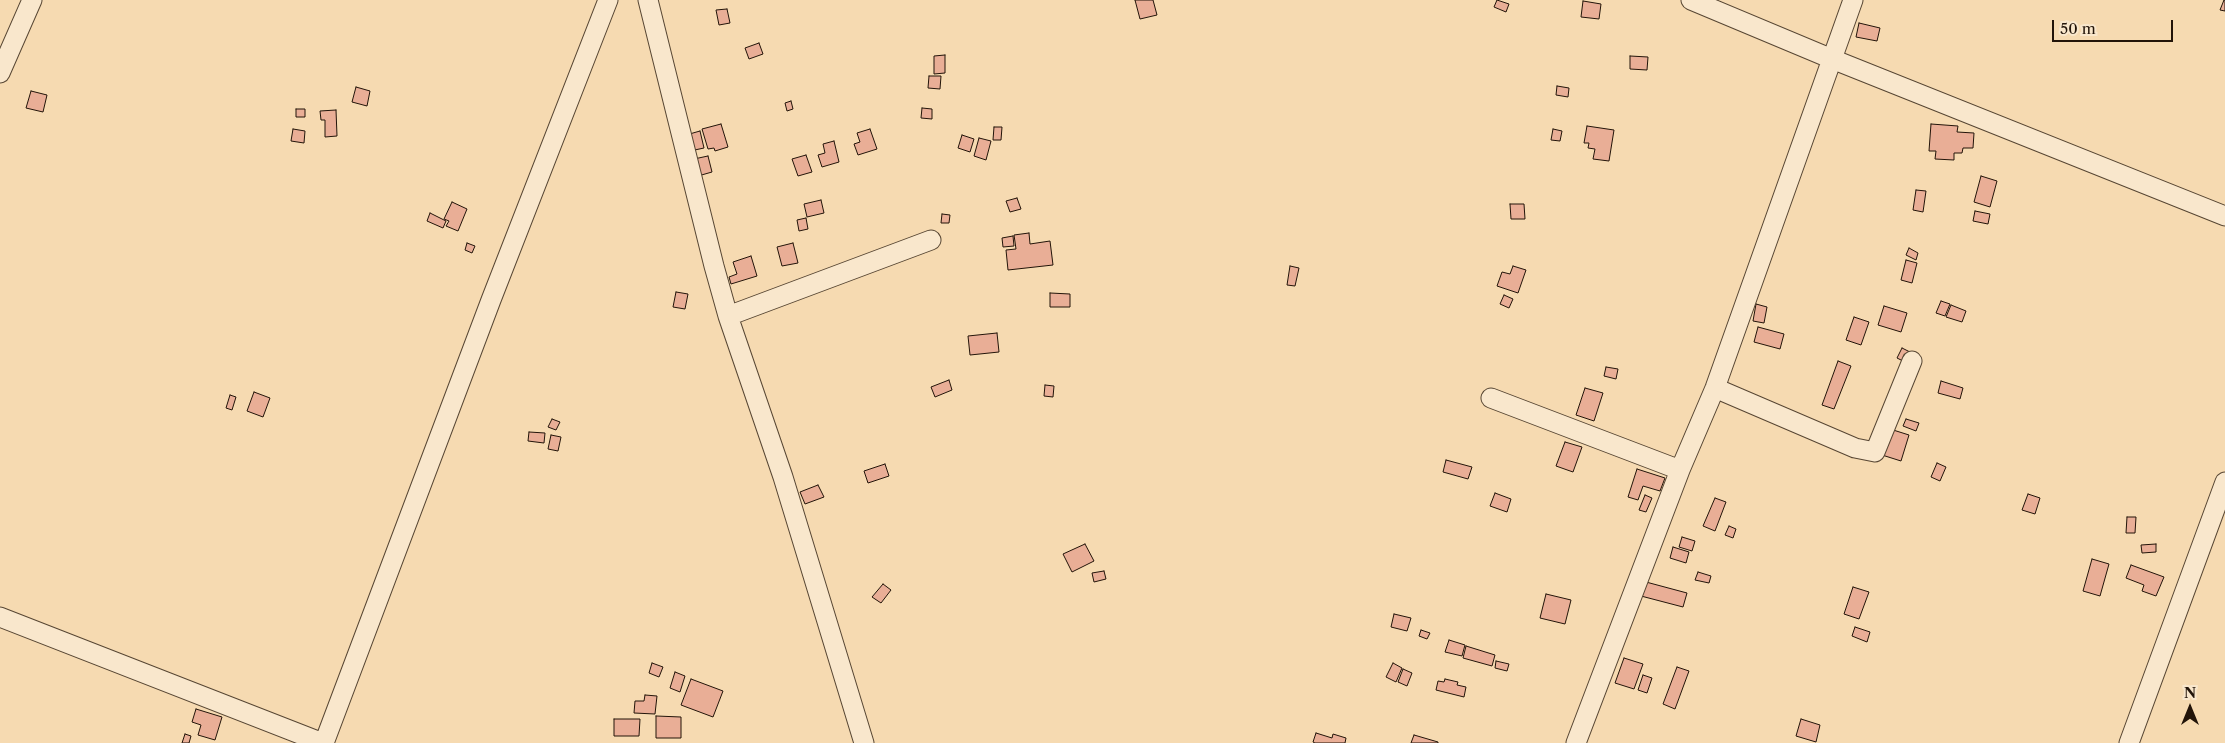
<!DOCTYPE html>
<style>
body{margin:0}
#map{position:relative;width:2225px;height:743px;overflow:hidden;background:#f6dab1;font-family:"Libre Caslon Text",serif}
canvas{display:block}
.north{position:absolute;left:2165px;top:683px;width:50px;height:50px;-webkit-text-stroke:4px #f9e7cc;paint-order:stroke;rotate:0deg;font-size:14px;font-weight:700;line-height:20px;text-align:center;color:#221409}
.north::after{content:'';display:block;margin:auto;width:18px;height:22px;background:#221409;clip-path:polygon(50% 0,100% 100%,50% 72%,0 100%)}
.scale{position:absolute;left:2052px;top:20px;width:121px;height:22px;box-sizing:border-box;border:2px solid #221409;border-top:0;padding-left:6px;font-size:15px;line-height:18px;white-space:nowrap;color:#221409;-webkit-text-stroke:4px #f9e7cc;paint-order:stroke}
</style>
<div id="map">
<canvas width="2225" height="743"></canvas>
<div class="north">N</div>
<div class="scale">50 m</div>
</div>
<script>
const g = document.querySelector('canvas').getContext('2d');
g.lineJoin = 'round';
function fillPath(path, color) { g.fillStyle = color; g.fill(path, 'evenodd'); }
const toPath = rows => new Path2D(rows.map(r => 'M' + r).join(''));
function stroke(path, color, width, dash) { g.strokeStyle = color; g.lineWidth = width; g.lineCap = dash ? 'butt' : 'round'; g.setLineDash(dash || []); g.stroke(path); }
const building = toPath([
 [1135,0,1153,0,1157,15,1140,19,1135,0],
 [1497,0,1509,4,1506,12,1494,7,1497,0],
 [2224,0,2225,0,2225,11,2220,10,2224,0],
 [1583,1,1601,4,1599,19,1581,17,1583,1],
 [727,9,730,23,719,25,716,10,727,9],
 [1859,23,1880,28,1877,41,1856,37,1859,23],
 [759,43,763,54,749,59,745,48,759,43],
 [945,55,945,73,934,74,934,56,945,55],
 [1630,56,1648,57,1647,70,1630,69,1630,56],
 [929,76,941,76,940,89,928,88,929,76],
 [1557,86,1569,88,1568,97,1556,95,1557,86],
 [356,87,370,91,367,106,352,102,356,87],
 [31,91,47,95,43,112,26,108,31,91],
 [791,101,793,109,787,111,785,103,791,101],
 [922,108,932,109,932,119,921,118,922,108],
 [296,109,305,109,305,117,296,117,296,109],
 [336,110,337,136,325,137,325,120,321,120,320,111,336,110],
 [721,124,728,147,715,151,714,148,708,149,702,129,721,124],
 [1931,124,1958,126,1957,132,1974,133,1973,148,1963,148,1962,153,1954,153,1954,160,1935,159,1936,151,1929,151,1931,124],
 [1587,126,1614,130,1609,161,1593,159,1595,149,1588,148,1589,143,1584,143,1587,126],
 [994,127,1002,127,1001,140,993,140,994,127],
 [293,129,305,131,304,143,291,141,293,129],
 [870,129,877,149,858,155,854,144,860,142,857,133,870,129],
 [1553,129,1562,131,1560,141,1551,140,1553,129],
 [700,131,704,148,690,151,686,135,700,131],
 [962,135,974,139,970,152,958,148,962,135],
 [979,138,991,141,986,160,974,156,979,138],
 [834,141,839,162,822,167,818,155,825,153,823,144,834,141],
 [806,155,812,172,798,176,792,159,806,155],
 [708,156,712,172,698,176,694,159,708,156],
 [1981,176,1997,181,1990,207,1974,202,1981,176],
 [1916,190,1926,191,1923,212,1913,210,1916,190],
 [1017,198,1021,209,1010,212,1006,201,1017,198],
 [821,200,824,213,807,217,804,204,821,200],
 [452,202,467,209,458,231,446,226,449,221,444,219,452,202],
 [1510,204,1524,204,1525,219,1511,219,1510,204],
 [1975,211,1990,214,1988,224,1973,221,1975,211],
 [430,213,446,221,443,228,427,221,430,213],
 [942,214,950,215,949,223,941,223,942,214],
 [806,218,808,229,799,231,797,220,806,218],
 [1029,233,1030,244,1050,241,1053,265,1008,270,1006,250,1016,249,1014,235,1029,233],
 [1013,236,1014,246,1003,247,1002,238,1013,236],
 [467,243,475,246,472,253,465,250,467,243],
 [793,243,798,263,782,266,777,247,793,243],
 [1909,248,1918,253,1916,260,1906,255,1909,248],
 [751,256,757,276,731,284,729,277,737,274,733,262,751,256],
 [1906,260,1917,263,1912,283,1901,280,1906,260],
 [1290,266,1299,268,1295,286,1287,285,1290,266],
 [1513,266,1526,270,1518,293,1497,286,1502,272,1510,274,1513,266],
 [676,292,688,294,685,309,673,307,676,292],
 [1050,293,1070,294,1070,307,1050,307,1050,293],
 [1504,295,1513,299,1509,308,1500,304,1504,295],
 [1941,301,1950,304,1945,316,1936,313,1941,301],
 [1756,304,1767,307,1764,323,1753,321,1756,304],
 [1951,305,1966,311,1962,322,1946,317,1951,305],
 [1884,306,1907,313,1901,332,1878,325,1884,306],
 [1854,317,1869,322,1861,345,1846,340,1854,317],
 [1758,327,1784,334,1780,349,1754,342,1758,327],
 [997,333,999,352,970,355,968,336,997,333],
 [1902,348,1910,352,1905,362,1897,358,1902,348],
 [1838,361,1851,366,1834,409,1822,405,1838,361],
 [1606,367,1618,369,1616,379,1604,376,1606,367],
 [949,380,952,390,935,397,931,387,949,380],
 [1941,381,1963,388,1960,399,1938,393,1941,381],
 [1045,385,1054,386,1053,397,1044,396,1045,385],
 [1585,388,1603,393,1594,421,1576,415,1585,388],
 [254,392,270,398,263,417,247,411,254,392],
 [230,395,236,397,232,410,226,408,230,395],
 [552,419,560,422,556,430,548,427,552,419],
 [1906,419,1919,423,1916,431,1903,426,1906,419],
 [1890,429,1909,435,1901,461,1882,455,1890,429],
 [529,432,545,433,544,443,528,441,529,432],
 [551,435,561,437,558,451,548,449,551,435],
 [1565,442,1582,447,1573,472,1556,466,1565,442],
 [1446,460,1472,467,1468,479,1443,472,1446,460],
 [1937,463,1946,467,1940,481,1931,477,1937,463],
 [885,464,889,476,868,483,864,471,885,464],
 [1637,469,1665,478,1660,491,1643,486,1638,500,1628,497,1637,469],
 [818,485,824,497,805,504,800,492,818,485],
 [1495,493,1511,499,1507,512,1490,506,1495,493],
 [2028,494,2040,498,2035,514,2022,510,2028,494],
 [1645,495,1652,498,1646,512,1639,510,1645,495],
 [1715,498,1726,502,1715,531,1703,526,1715,498],
 [2127,517,2136,517,2135,533,2126,533,2127,517],
 [1729,526,1736,529,1733,538,1725,535,1729,526],
 [1682,537,1695,541,1692,551,1679,547,1682,537],
 [1085,544,1094,561,1072,572,1063,554,1085,544],
 [2156,544,2156,552,2142,553,2141,545,2156,544],
 [1673,547,1689,552,1686,563,1670,558,1673,547],
 [2092,559,2109,564,2100,596,2083,591,2092,559],
 [2131,565,2164,577,2156,596,2142,591,2144,585,2126,578,2131,565],
 [1104,571,1106,579,1094,582,1092,573,1104,571],
 [1698,572,1711,576,1709,583,1695,580,1698,572],
 [1646,582,1687,593,1683,607,1641,596,1646,582],
 [883,584,891,590,881,603,872,597,883,584],
 [1853,587,1869,592,1859,619,1844,614,1853,587],
 [1546,594,1571,600,1565,624,1540,618,1546,594],
 [1394,614,1411,618,1407,631,1391,627,1394,614],
 [1855,627,1870,632,1867,642,1852,636,1855,627],
 [1421,630,1430,633,1427,639,1419,636,1421,630],
 [1449,640,1465,645,1462,656,1445,652,1449,640],
 [1466,646,1495,655,1492,666,1463,658,1466,646],
 [1624,658,1643,664,1634,689,1615,683,1624,658],
 [1496,661,1509,664,1507,671,1495,668,1496,661],
 [652,663,663,667,659,677,649,673,652,663],
 [1393,663,1402,668,1396,682,1386,677,1393,663],
 [1677,667,1689,671,1675,709,1663,704,1677,667],
 [1403,669,1412,673,1407,686,1398,682,1403,669],
 [675,672,685,676,680,692,670,688,675,672],
 [1643,675,1652,678,1647,693,1638,690,1643,675],
 [691,679,723,691,713,717,681,705,691,679],
 [1445,679,1458,682,1457,685,1466,687,1464,697,1436,690,1438,681,1444,682,1445,679],
 [645,695,657,696,655,714,634,713,635,701,644,701,645,695],
 [196,709,222,717,215,740,198,735,201,725,192,722,196,709],
 [656,716,681,717,681,738,656,738,656,716],
 [614,719,640,719,639,736,614,736,614,719],
 [1801,719,1820,725,1816,742,1796,736,1801,719],
 [1316,733,1332,738,1333,734,1346,738,1345,743,1315,743,1313,742,1316,733],
 [185,734,191,736,189,743,182,743,185,734],
 [1414,735,1438,742,1438,743,1411,743,1414,735]
]);
const street = toPath([
 [648,0,714,266,728,316,783,477,864,743],
 [1691,0,1832,59,2225,216],
 [0,73,32,0],
 [728,316,931,240],
 [1715,388,1855,448,1875,452,1912,361],
 [1491,398,1680,470],
 [0,617,323,743],
 [324,743,491,300,608,0],
 [1576,743,1680,470,1715,388,1853,0],
 [2129,743,2225,482]
]);
fillPath(building, '#e9ae96');
stroke(building, '#221409', 1);
stroke(street, '#574633', 21);
stroke(street, '#f9e7cc', 19);
</script>
